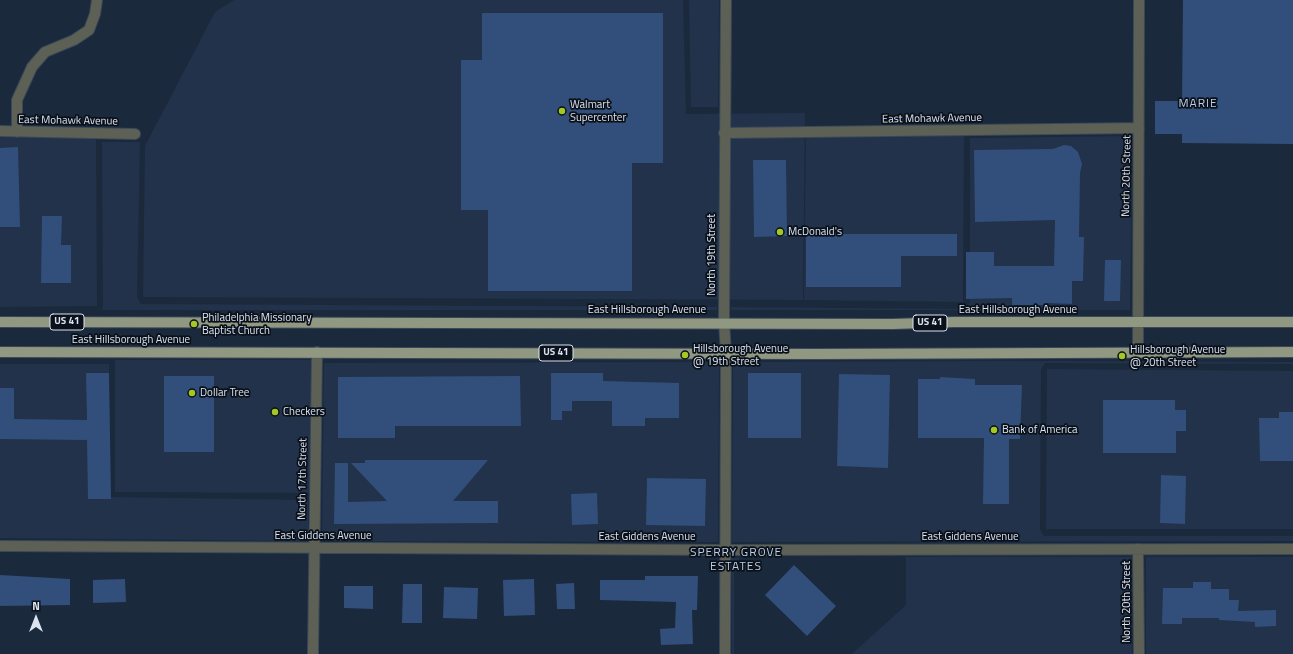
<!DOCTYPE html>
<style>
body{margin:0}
#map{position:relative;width:1293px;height:654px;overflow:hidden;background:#1b293c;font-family:"Titillium Web",sans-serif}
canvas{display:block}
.north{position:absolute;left:16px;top:598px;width:40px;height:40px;-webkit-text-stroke:3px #0b111a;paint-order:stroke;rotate:0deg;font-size:11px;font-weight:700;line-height:16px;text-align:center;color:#dae3f0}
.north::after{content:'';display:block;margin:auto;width:14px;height:18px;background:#dae3f0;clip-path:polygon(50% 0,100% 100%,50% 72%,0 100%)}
</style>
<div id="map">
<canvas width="1293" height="654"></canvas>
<div class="north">N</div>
</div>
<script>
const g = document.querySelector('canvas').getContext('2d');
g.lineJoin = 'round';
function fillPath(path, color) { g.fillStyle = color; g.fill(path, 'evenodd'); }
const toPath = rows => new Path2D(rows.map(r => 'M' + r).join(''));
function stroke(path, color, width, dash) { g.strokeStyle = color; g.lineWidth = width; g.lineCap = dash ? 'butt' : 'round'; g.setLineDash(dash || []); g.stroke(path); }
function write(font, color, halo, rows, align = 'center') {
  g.font = font + ' "Titillium Web",sans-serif'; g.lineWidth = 3.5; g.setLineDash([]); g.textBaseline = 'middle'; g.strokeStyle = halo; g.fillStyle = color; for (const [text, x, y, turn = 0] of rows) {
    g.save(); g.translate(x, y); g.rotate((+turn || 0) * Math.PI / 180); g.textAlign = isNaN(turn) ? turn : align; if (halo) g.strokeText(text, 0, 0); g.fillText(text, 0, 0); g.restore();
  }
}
const built = toPath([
 [234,0,683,0,686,114,805,113,803,300,143,297,145,146,215,12],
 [689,0,719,0,718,107,691,107],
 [964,134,963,302,804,300,806,135],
 [0,136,96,136,97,306,0,307],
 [1132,136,1130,310,731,310,731,307,965,309,970,302,970,138],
 [102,142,140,142,137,297,141,304,717,307,717,310,102,310,103,306],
 [115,360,312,360,310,493,115,492],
 [998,361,1293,362,1293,364,1045,363,1041,369,1040,529,1044,536,1293,536,1293,541,732,542,733,362],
 [719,362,718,542,322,541,324,363],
 [0,364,109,364,109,492,111,497,308,500,308,541,0,538],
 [1047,369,1293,371,1293,529,1046,529],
 [906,557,1131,557,1132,654,852,654,906,605],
 [1146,557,1293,557,1293,654,1146,654],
 [732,558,740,558,734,567,734,654,732,654]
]);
const building = toPath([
 [1183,0,1293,0,1293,144,1182,143,1182,134,1155,134,1155,101,1182,101],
 [482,13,663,13,663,163,632,163,632,291,488,291,488,210,461,210,461,60,482,60],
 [1064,145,1071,146,1078,152,1082,164,1080,173,1079,237,1084,237,1083,281,1072,281,1072,304,1046,303,1046,305,1012,305,1012,298,966,299,966,252,994,252,994,266,1054,266,1055,220,975,222,974,150,1053,149],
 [18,147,20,227,0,227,0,148],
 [753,160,786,160,787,236,754,237],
 [42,216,62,216,61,245,71,245,71,283,41,283],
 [806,234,957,234,957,256,901,256,901,287,806,287],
 [1105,260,1121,260,1120,301,1104,301],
 [86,373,109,373,111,499,88,499,87,440,0,439,0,388,14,388,14,419,87,420],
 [551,373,603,373,603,381,679,383,679,418,645,418,645,426,612,426,612,401,572,401,572,411,562,411,562,420,551,420],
 [748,373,801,373,801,438,748,438],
 [839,374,890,375,888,468,837,466],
 [164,376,214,376,214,452,164,452],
 [520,376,521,426,395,426,395,438,338,438,338,377],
 [940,377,975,379,975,385,1022,385,1020,439,1009,439,1009,504,983,504,984,438,918,438,918,379,940,379],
 [1103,400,1175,400,1175,410,1186,410,1186,431,1176,431,1176,453,1103,453],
 [1279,412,1293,412,1293,461,1260,461,1259,418,1279,418],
 [365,460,488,460,453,501,498,501,498,523,334,524,335,463,348,463,348,502,387,501,351,463,365,463],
 [1161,475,1186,476,1185,524,1160,523],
 [647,478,706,479,705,526,646,525],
 [597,493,598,524,572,525,571,494],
 [794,565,836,606,807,636,765,595],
 [0,575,70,579,70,605,0,606],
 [645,576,698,576,697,610,692,610,693,644,661,645,660,629,675,628,676,602,600,600,600,580,645,580],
 [125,579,126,602,93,603,93,580],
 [534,579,535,615,504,616,503,580],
 [1193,582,1211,582,1211,589,1229,589,1229,600,1239,600,1238,611,1276,610,1276,626,1255,627,1255,622,1219,620,1219,618,1182,618,1182,624,1162,624,1163,588,1193,588],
 [574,583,575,609,557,609,556,584],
 [403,584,422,584,422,623,402,623],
 [344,586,373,586,373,609,344,608],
 [444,587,478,588,477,619,443,618]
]);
const street = toPath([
 [0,131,135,134],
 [17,132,17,100,32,67,45,52,74,40,89,30,95,14,97,0],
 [724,133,1139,128],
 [1138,352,1139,0],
 [0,546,725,550,1293,549],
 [1138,549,1139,654],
 [313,654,317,352],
 [725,654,726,353,724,322,726,0]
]);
const primary = toPath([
 [0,322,893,324,954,322,1293,322],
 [0,352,816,354,1293,352]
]);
const markers = [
 [562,111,4,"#a5c822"],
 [780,232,4,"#a5c822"],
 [194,324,4,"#a5c822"],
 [685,355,4,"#a5c822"],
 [1122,356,4,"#a5c822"],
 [192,393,4,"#a5c822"],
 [275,412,4,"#a5c822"],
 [994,430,4,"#a5c822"]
];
const shields = [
 [67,322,34],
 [930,323,34],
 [556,353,34]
];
const shieldNames = [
 ["US 41",67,322],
 ["US 41",930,323],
 ["US 41",556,353]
];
const poiNames = [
 ["Walmart",570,105],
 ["Supercenter",570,118],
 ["McDonald's",788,232],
 ["Philadelphia Missionary",202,318],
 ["Baptist Church",202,331],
 ["Hillsborough Avenue",693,349],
 ["@ 19th Street",693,362],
 ["Hillsborough Avenue",1130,350],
 ["@ 20th Street",1130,363],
 ["Dollar Tree",200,393],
 ["Checkers",283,412],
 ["Bank of America",1002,430]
];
const streetNames = [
 ["East Mohawk Avenue",932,119,-1],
 ["East Mohawk Avenue",68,121,1],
 ["North 20th Street",1127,176,-89],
 ["North 19th Street",712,255,-90],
 ["East Hillsborough Avenue",647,310],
 ["East Hillsborough Avenue",1018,310],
 ["East Hillsborough Avenue",131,340],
 ["North 17th Street",303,479,-89],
 ["East Giddens Avenue",323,536],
 ["East Giddens Avenue",647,537],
 ["East Giddens Avenue",970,537],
 ["North 20th Street",1127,602,-90]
];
const neighbourhoodNames = [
 ["MARIE",1198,104],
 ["SPERRY GROVE",736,553],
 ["ESTATES",736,567]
];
fillPath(built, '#21324a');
fillPath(building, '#314f7a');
stroke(street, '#3a4759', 12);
stroke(primary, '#3a4759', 12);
stroke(street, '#5d6155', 10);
stroke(primary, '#919881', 10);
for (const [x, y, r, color] of markers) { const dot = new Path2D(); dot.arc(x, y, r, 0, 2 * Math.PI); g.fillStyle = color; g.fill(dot); stroke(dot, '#0b111a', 1.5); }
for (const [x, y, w] of shields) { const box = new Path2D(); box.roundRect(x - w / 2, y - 8, w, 16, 3); g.fillStyle = '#0b111a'; g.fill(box); stroke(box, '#dae3f0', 1); }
write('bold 10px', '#dae3f0', null, shieldNames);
write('11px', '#dae3f0', '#0b111a', poiNames, 'left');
write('11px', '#dae3f0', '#0b111a', streetNames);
g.letterSpacing = '1px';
write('12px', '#bccde7', '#0b111a', neighbourhoodNames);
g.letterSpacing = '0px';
</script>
